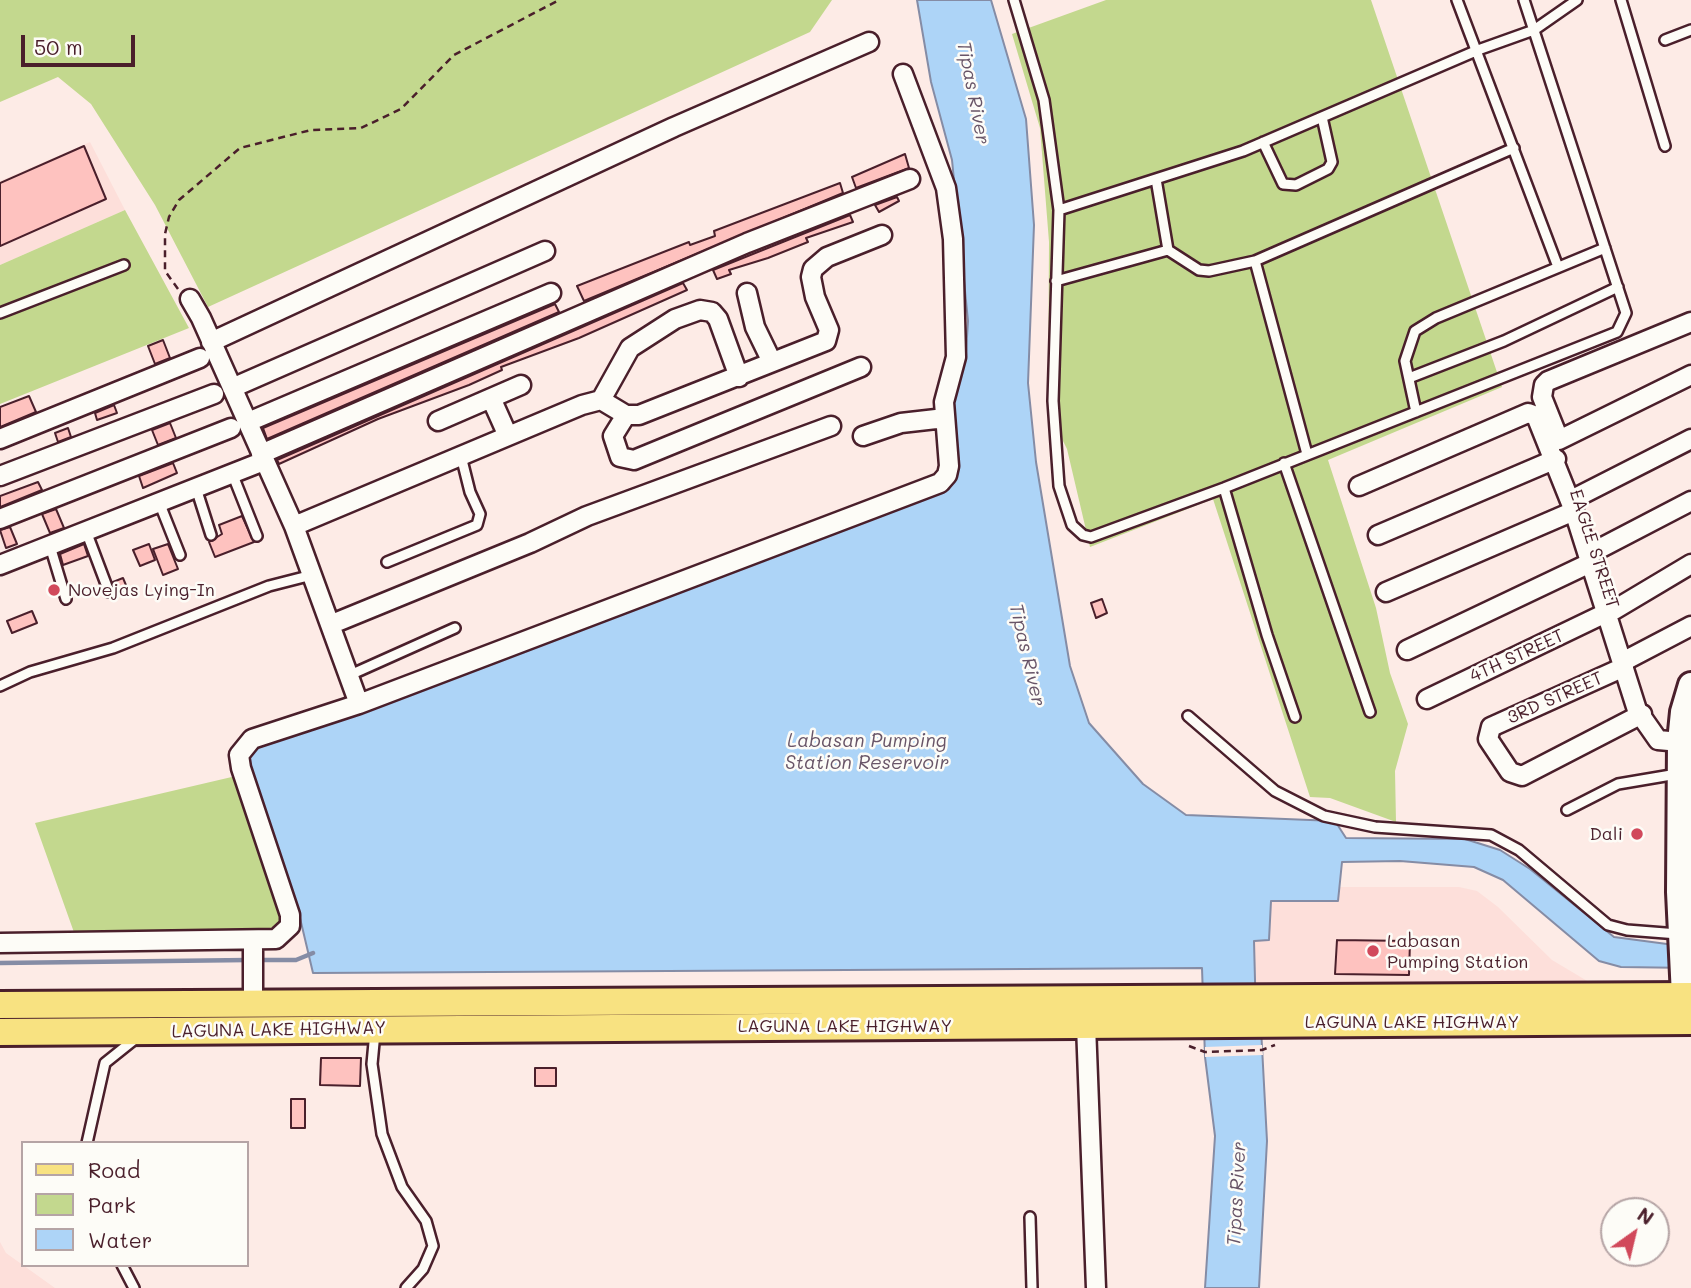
<!DOCTYPE html>
<style>
body{margin:0}
#map{position:relative;width:1691px;height:1288px;overflow:hidden;background:#fdebe6;font-family:Mali,sans-serif}
canvas{display:block}
.legend{position:absolute;left:21px;top:1141px;width:228px;height:126px;box-sizing:border-box;background:#fdfcf7;border:2px solid #b5a4a5;margin:0;padding:9px 12px;list-style:none;font-size:21px;color:#4a1f2b}
.legend li{display:flex;align-items:center;gap:14px;height:35px}
.legend b{width:35px;border:2px solid #b5a4a5}
.north{position:absolute;left:1600px;top:1197px;width:70px;height:70px;box-sizing:border-box;background:#fdfcf7;border:2px solid #b5a4a5;border-radius:50%;rotate:34deg;font-size:19px;font-weight:700;line-height:28px;text-align:center;color:#4a1f2b}
.north::after{content:'';display:block;margin:auto;width:24px;height:32px;background:#d1495b;clip-path:polygon(50% 0,100% 100%,50% 72%,0 100%)}
.scale{position:absolute;left:21px;top:35px;width:114px;height:32px;box-sizing:border-box;border:4px solid #4a1f2b;border-top:0;padding-left:9px;font-size:21px;line-height:24px;white-space:nowrap;color:#4a1f2b;-webkit-text-stroke:5px #fdfcf7;paint-order:stroke}
</style>
<div id="map">
<canvas width="1691" height="1288"></canvas>
<ul class="legend">
<li><b style="height:9px;background:#f8e281"></b>Road</li>
<li><b style="height:19px;background:#c3d88e"></b>Park</li>
<li><b style="height:19px;background:#add4f7"></b>Water</li>
</ul>
<div class="north">N</div>
<div class="scale">50 m</div>
</div>
<script>
const g = document.querySelector('canvas').getContext('2d');
g.lineJoin = 'round';
function fillPath(path, color) { g.fillStyle = color; g.fill(path, 'evenodd'); }
const toPath = rows => new Path2D(rows.map(r => 'M' + r).join(''));
function stroke(path, color, width, dash) { g.strokeStyle = color; g.lineWidth = width; g.lineCap = dash ? 'butt' : 'round'; g.setLineDash(dash || []); g.stroke(path); }
function write(font, color, halo, rows, align = 'center') {
  g.font = font + ' Mali,sans-serif'; g.lineWidth = 5; g.setLineDash([]); g.textBaseline = 'middle'; g.strokeStyle = halo; g.fillStyle = color; for (const [text, x, y, turn = 0] of rows) {
    g.save(); g.translate(x, y); g.rotate((+turn || 0) * Math.PI / 180); g.textAlign = isNaN(turn) ? turn : align; if (halo) g.strokeText(text, 0, 0); g.fillText(text, 0, 0); g.restore();
  }
}
const built = toPath([
 [90,142,125,210,0,265,0,181],
 [1338,887,1459,887,1477,891,1498,907,1552,960,1594,985,1255,984,1254,940,1269,940,1271,901,1337,901],
 [0,1242,6,1253,55,1288,0,1288]
]);
const green = toPath([
 [0,0,832,0,810,32,208,307,155,205,91,104,58,77,0,102],
 [1106,0,1371,0,1502,387,1328,460,1376,608,1390,673,1408,724,1395,771,1396,822,1330,798,1310,797,1213,499,1090,547,1067,449,1048,411,1049,242,1040,128,1012,34],
 [125,210,189,328,0,404,0,265],
 [236,776,283,917,279,925,261,931,76,938,35,823]
]);
const water = toPath([
 [917,0,991,0,1026,119,1034,225,1028,383,1036,462,1070,666,1089,723,1143,784,1186,815,1335,821,1346,838,1465,839,1500,850,1530,869,1614,937,1667,944,1691,944,1691,968,1621,967,1599,961,1503,880,1474,867,1400,861,1342,862,1338,901,1271,901,1269,940,1254,941,1256,1019,1261,1028,1267,1141,1259,1288,1205,1288,1215,1136,1205,1057,1202,968,313,973,300,918,248,768,247,758,250,748,949,489,955,477,952,392,966,352,968,321,952,160,931,82,917,0]
]);
const pier = toPath([
 [1262,1045,1263,1055,1205,1057,1205,1047]
]);
const stream = toPath([
 [256,960,296,960,313,953],
 [0,963,248,960]
]);
const building = toPath([
 [84,146,106,199,0,246,0,183,84,146],
 [905,154,909,168,856,188,852,177,905,154],
 [840,183,843,193,584,301,577,286,689,242,690,245,715,236,714,231,840,183],
 [897,197,899,201,879,212,875,205,897,197],
 [850,215,853,222,806,238,808,242,768,258,729,270,731,274,717,279,713,270,850,215],
 [683,283,687,290,579,338,501,367,502,370,469,385,378,419,279,464,277,460,683,283],
 [555,304,559,312,267,439,263,428,555,304],
 [163,340,170,358,155,364,148,346,163,340],
 [29,396,36,412,0,427,0,407,29,396],
 [114,405,117,413,97,420,95,413,114,405],
 [170,423,176,438,158,445,152,430,170,423],
 [68,428,71,437,58,442,55,433,68,428],
 [173,463,177,473,143,488,139,476,173,463],
 [38,482,42,490,0,507,0,496,38,482],
 [56,509,64,528,50,533,42,514,56,509],
 [242,516,254,542,215,557,209,542,222,534,219,525,242,516],
 [10,527,17,544,6,548,0,530,10,527],
 [84,544,88,556,63,565,60,554,84,544],
 [149,544,155,560,140,566,133,550,149,544],
 [168,544,178,569,163,575,153,549,168,544],
 [123,578,128,590,115,595,113,582,123,578],
 [1102,599,1107,613,1096,618,1091,603,1102,599],
 [32,611,37,623,12,633,7,621,32,611],
 [1337,940,1410,941,1409,975,1335,974,1337,940],
 [321,1058,361,1058,360,1086,320,1085,321,1058],
 [535,1068,556,1068,556,1086,535,1086,535,1068],
 [291,1099,305,1099,305,1128,291,1128,291,1099]
]);
const path = toPath([
 [178,289,165,271,165,234,169,217,179,200,240,148,311,130,361,128,401,109,454,55,559,0],
 [1189,1046,1205,1052,1262,1050,1275,1045]
]);
const lane = toPath([
 [1014,0,1044,100,1059,210,1053,401,1059,486,1072,525,1083,535,1091,537,1224,488,1617,332,1626,313,1524,0],
 [1457,0,1558,267],
 [1621,0,1665,146],
 [1665,40,1691,30],
 [1263,142,1283,184,1296,185,1328,169,1332,162,1322,117],
 [1156,179,1168,250],
 [1059,210,1243,151,1478,50,1534,30,1577,0],
 [1255,261,1514,148],
 [1056,281,1168,250,1199,270,1209,271,1255,261,1307,454],
 [0,313,124,265],
 [1409,378,1504,341,1618,287],
 [1416,412,1405,361,1415,331,1436,318,1605,248],
 [1284,463,1370,712],
 [232,473,257,536],
 [196,488,211,535],
 [1224,488,1267,635,1295,717],
 [159,502,180,555],
 [86,531,109,592],
 [50,546,66,599],
 [387,562,477,525,480,514,470,492,461,456],
 [350,675,455,628],
 [0,686,30,672,113,648,269,586,312,575],
 [1188,716,1275,791,1324,816,1375,827,1491,835,1519,850,1608,925,1627,930,1678,934],
 [1567,810,1618,784,1677,774],
 [375,1032,372,1064,382,1134,402,1187,426,1221,433,1246,423,1269,406,1288],
 [87,1143,105,1063,135,1039],
 [1030,1217,1032,1288],
 [122,1265,134,1288]
]);
const street = toPath([
 [747,293,755,327,772,362],
 [190,299,201,318,294,526,359,704],
 [211,342,674,127,869,42],
 [232,388,545,251],
 [491,398,508,436],
 [601,400,630,348,675,319,700,310,712,312,718,319,739,377],
 [626,415,613,436,620,457,634,460,861,367],
 [438,421,521,385],
 [248,422,551,293],
 [863,436,901,423,945,418],
 [1558,437,1542,397,1544,385,1548,381,1691,322],
 [0,439,200,358],
 [1559,440,1691,375],
 [261,454,747,243,910,179],
 [0,476,214,394],
 [1359,486,1528,413,1536,416,1574,511,1637,710,1658,740,1680,742],
 [1577,497,1691,439],
 [0,519,231,428],
 [294,526,582,405,601,400,626,415,639,415,826,341,829,330,815,297,811,277,813,269,827,257,882,235],
 [1378,535,1556,459],
 [1595,551,1691,501],
 [0,565,264,461],
 [1386,592,1574,511],
 [1614,610,1691,564],
 [332,624,530,543,587,516,831,426],
 [1407,650,1590,563],
 [1628,659,1691,626],
 [1624,667,1491,727,1488,739,1510,772,1522,776,1642,714],
 [1427,699,1608,612],
 [253,941,253,1004],
 [0,943,276,939,290,926,290,915,241,768,239,755,252,739,359,704,940,483,947,475,949,466,944,402,956,357,953,239,946,188,903,74],
 [1086,1025,1096,1288]
]);
const secondary = toPath([
 [1684,996,1679,892,1680,742,1683,712,1691,685]
]);
const primary = toPath([
 [0,1005,1691,996],
 [0,1032,1691,1021]
]);
const markers = [
 [54,590,7,"#d1495b"],
 [1637,834,7,"#d1495b"],
 [1373,951,7,"#d1495b"]
];
const streetNames = [
 ["EAGLE STREET",1594,549,72],
 ["4TH STREET",1517,656,-25],
 ["3RD STREET",1555,698,-24],
 ["LAGUNA LAKE HIGHWAY",1412,1022],
 ["LAGUNA LAKE HIGHWAY",845,1026],
 ["LAGUNA LAKE HIGHWAY",279,1030,-1]
];
const poiNames = [
 ["Novejas Lying-In",68,590],
 ["Dali",1623,834,"right"],
 ["Labasan",1387,941],
 ["Pumping Station",1387,962]
];
const waterNames = [
 ["Tipas River",973,93,79],
 ["Tipas River",1027,655,77],
 ["Labasan Pumping",867,741],
 ["Station Reservoir",867,763],
 ["Tipas River",1237,1194,-87]
];
fillPath(built, '#fddfda');
fillPath(green, '#c3d88e');
fillPath(water, '#add4f7');
stroke(water, '#858ca5', 2);
fillPath(pier, '#fdebe6');
stroke(stream, '#858ca5', 4.5);
fillPath(building, '#fec2bf');
stroke(building, '#4a1f2b', 2);
stroke(lane, '#4a1f2b', 14);
stroke(street, '#4a1f2b', 23);
stroke(secondary, '#4a1f2b', 30);
stroke(primary, '#4a1f2b', 32);
stroke(path, '#4a1f2b', 2.5, [7, 5]);
stroke(lane, '#fdfcf7', 9);
stroke(street, '#fdfcf7', 18);
stroke(secondary, '#fdfcf7', 24);
stroke(primary, '#f8e281', 26);
for (const [x, y, r, color] of markers) { const dot = new Path2D(); dot.arc(x, y, r, 0, 2 * Math.PI); g.fillStyle = color; g.fill(dot); stroke(dot, '#fdfcf7', 2.5); }
write('18px', '#4a1f2b', '#fdfcf7', streetNames);
write('18px', '#4a1f2b', '#fdfcf7', poiNames, 'left');
write('italic 19px', '#685568', '#fdfcf7', waterNames);
</script>
